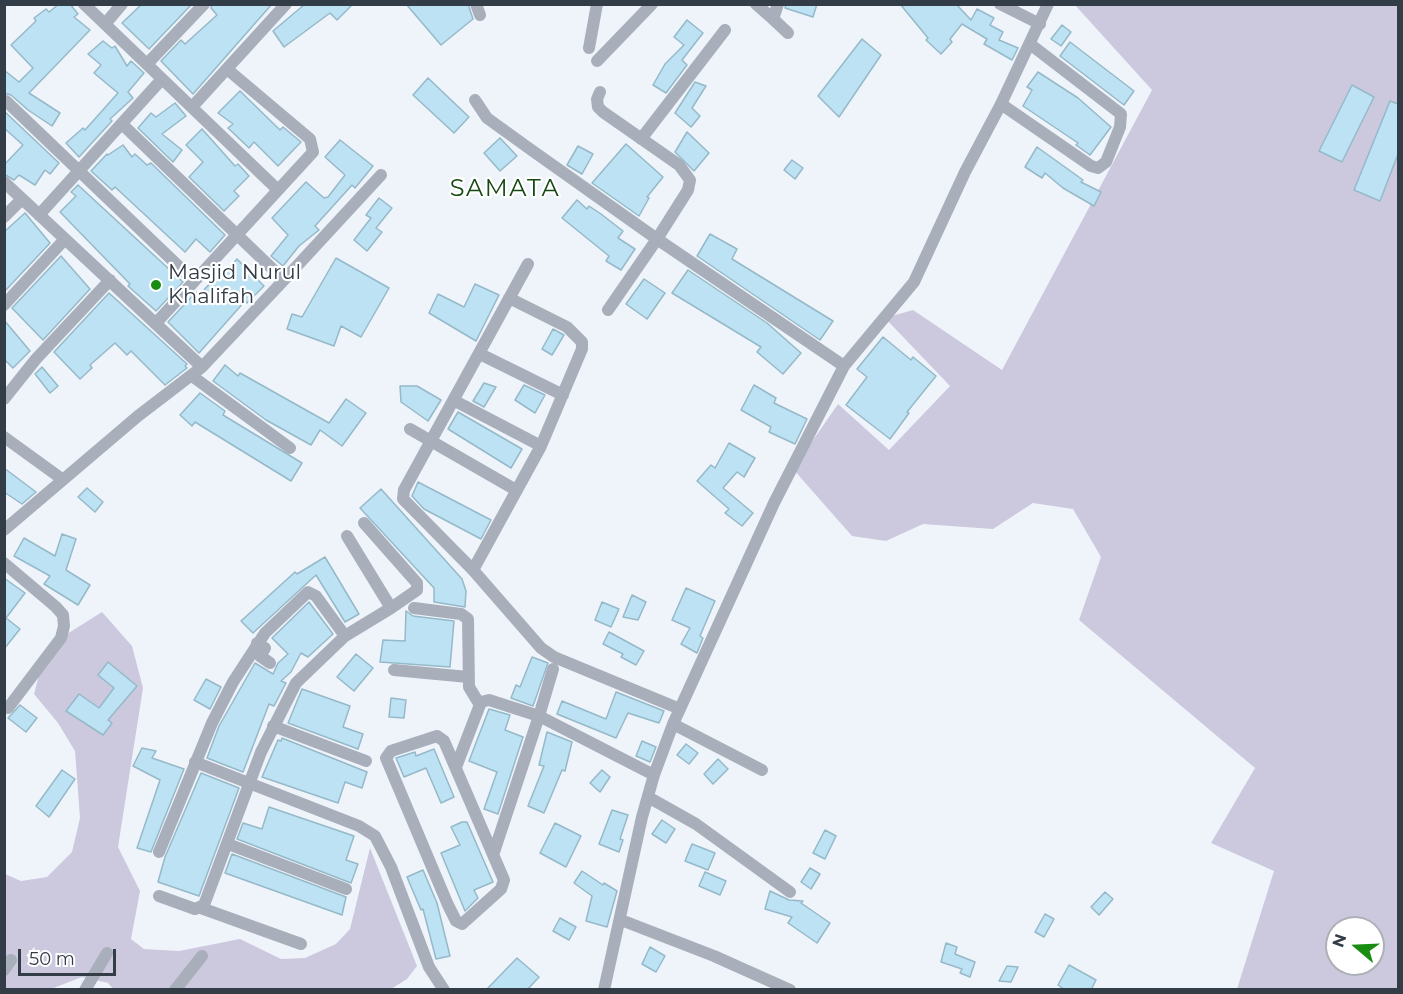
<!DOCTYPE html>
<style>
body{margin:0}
#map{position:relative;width:1403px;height:994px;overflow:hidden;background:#eff4fa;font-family:Montserrat,sans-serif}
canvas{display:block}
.frame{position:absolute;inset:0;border:6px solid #333d47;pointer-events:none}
.north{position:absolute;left:1325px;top:916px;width:60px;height:60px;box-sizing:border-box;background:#fff;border:2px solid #adb1b5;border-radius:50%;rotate:289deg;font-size:16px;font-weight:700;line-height:24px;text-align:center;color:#333d47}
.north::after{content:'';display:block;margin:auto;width:21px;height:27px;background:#198c12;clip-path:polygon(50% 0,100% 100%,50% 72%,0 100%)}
.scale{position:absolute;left:18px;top:949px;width:98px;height:27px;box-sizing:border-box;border:3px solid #333d47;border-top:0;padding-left:8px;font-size:18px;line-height:21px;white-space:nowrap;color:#333d47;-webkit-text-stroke:4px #fff;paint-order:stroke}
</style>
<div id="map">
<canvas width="1403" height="994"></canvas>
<div class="frame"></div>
<div class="north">N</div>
<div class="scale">50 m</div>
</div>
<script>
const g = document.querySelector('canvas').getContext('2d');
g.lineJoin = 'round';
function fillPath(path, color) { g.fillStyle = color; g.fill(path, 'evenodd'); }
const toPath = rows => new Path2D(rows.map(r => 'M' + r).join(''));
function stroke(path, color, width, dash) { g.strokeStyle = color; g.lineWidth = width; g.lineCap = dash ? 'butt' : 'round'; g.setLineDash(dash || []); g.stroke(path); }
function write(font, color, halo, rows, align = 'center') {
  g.font = font + ' Montserrat,sans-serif'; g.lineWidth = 4.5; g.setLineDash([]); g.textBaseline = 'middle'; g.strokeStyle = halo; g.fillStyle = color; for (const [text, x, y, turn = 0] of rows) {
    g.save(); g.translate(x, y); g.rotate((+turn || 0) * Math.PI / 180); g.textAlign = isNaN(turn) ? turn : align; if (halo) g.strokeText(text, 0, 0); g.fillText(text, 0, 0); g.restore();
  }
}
const green = toPath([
 [1075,5,1398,5,1398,989,1237,989,1274,871,1211,843,1255,768,1079,620,1101,557,1073,509,1033,503,993,529,923,524,886,541,852,536,793,469,838,404,889,450,950,386,885,318,913,310,1002,370,1152,90],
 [1337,928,1373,928,1373,964,1337,964],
 [102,612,132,646,143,688,118,847,140,891,131,939,144,949,179,951,240,939,281,959,305,958,336,944,350,929,370,848,417,966,407,979,391,989,114,990,108,983,82,977,51,989,5,990,5,874,21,881,47,877,72,852,80,818,75,751,58,723,34,694,42,664,67,634]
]);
const building = toPath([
 [59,4,70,4,78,14,74,17,90,30,29,93,60,113,52,126,28,110,11,95,4,93,4,70,19,82,33,68,11,45,36,21,34,18,46,9,49,12,59,4],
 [142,4,192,4,149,49,122,23,142,4],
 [212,4,272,4,193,94,161,61,181,40,185,44,217,15,211,8,212,4],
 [305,4,353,4,337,20,330,13,284,47,273,31,305,4],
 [406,4,468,4,473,19,441,45,406,4],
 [786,4,817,4,813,17,785,8,786,4],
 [900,4,956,4,971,20,977,9,994,18,990,25,1003,32,999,40,1018,48,1012,60,984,44,987,39,962,24,950,39,952,42,941,54,926,40,928,38,900,4],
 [687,20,703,33,682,60,687,65,666,93,653,85,665,64,684,45,674,37,687,20],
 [1062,25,1071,32,1061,46,1051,39,1062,25],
 [862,39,881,55,839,117,818,96,862,39],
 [103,41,112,48,115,46,127,66,131,61,144,73,128,92,133,98,110,119,112,121,79,157,66,143,83,128,85,130,118,93,94,73,101,65,88,54,103,41],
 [1070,42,1134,91,1124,105,1060,56,1070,42],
 [1038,72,1078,98,1111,127,1090,155,1076,145,1078,143,1023,106,1032,90,1027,87,1038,72],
 [428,78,469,117,454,133,413,95,428,78],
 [695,82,706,86,692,108,700,116,691,127,675,113,695,82],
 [1352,85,1374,97,1342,162,1319,151,1352,85],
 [240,91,280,130,283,127,301,142,278,166,254,142,249,148,228,128,233,124,218,113,240,91],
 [1390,101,1398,104,1398,154,1380,201,1354,190,1390,101],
 [175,103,186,116,162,134,182,150,173,162,138,128,151,113,156,117,175,103],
 [4,111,59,163,50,174,45,170,35,185,19,175,14,180,4,174,4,165,23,145,4,128,4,111],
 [202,129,235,166,238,164,249,176,234,191,239,196,224,211,189,177,203,162,186,145,202,129],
 [687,132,709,153,694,171,675,152,687,132],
 [500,138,517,156,500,171,484,153,500,138],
 [340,140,373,166,355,188,352,185,315,226,319,230,299,246,283,266,271,256,288,235,272,218,306,182,324,198,328,197,345,175,325,157,340,140],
 [626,144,663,177,647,197,649,198,639,216,592,183,626,144],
 [123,145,132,157,135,154,147,165,151,163,225,235,210,252,196,239,185,252,115,187,112,190,91,171,107,154,108,155,123,145],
 [578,146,593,154,582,174,567,165,578,146],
 [1037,147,1083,180,1081,182,1101,192,1094,206,1063,188,1045,173,1042,178,1025,167,1037,147],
 [792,160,803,168,795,179,784,170,792,160],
 [78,185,183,282,156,311,128,286,130,284,60,212,76,196,71,192,78,185],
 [379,198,392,208,376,228,382,232,367,251,354,240,371,218,366,215,379,198],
 [577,200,587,209,589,206,601,214,623,231,618,238,635,249,621,270,606,261,609,256,562,218,577,200],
 [25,213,50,243,4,292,4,232,25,213],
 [710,234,737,249,732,259,833,321,820,340,697,256,710,234],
 [61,256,90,289,43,340,12,308,61,256],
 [336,258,389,288,361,337,341,326,334,346,287,329,292,314,302,317,336,258],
 [237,259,264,286,247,303,245,301,199,353,168,322,196,292,199,295,218,275,221,278,237,259],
 [688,270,767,323,801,353,783,374,757,352,761,347,672,293,688,270],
 [644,279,665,293,647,319,626,304,644,279],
 [475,284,499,295,476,341,429,313,438,294,464,307,475,284],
 [109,293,187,364,185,366,187,368,165,385,131,351,127,355,115,343,90,365,92,368,80,379,54,352,109,293],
 [4,320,30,351,13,368,4,359,4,320],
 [553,329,564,335,552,355,542,349,553,329],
 [883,337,911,360,913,357,936,376,907,412,909,413,890,439,846,405,867,377,857,369,883,337],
 [225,365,238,376,240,373,329,423,346,399,366,413,342,446,320,430,311,445,266,420,213,381,225,365],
 [42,367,58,386,50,393,35,374,42,367],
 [484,383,496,387,484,407,473,401,484,383],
 [524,385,545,395,535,413,515,400,524,385],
 [754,385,776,398,774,403,807,419,795,444,769,432,771,427,741,410,754,385],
 [400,386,417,386,441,400,428,421,401,402,400,386],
 [200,393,225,411,223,415,302,463,291,481,195,422,192,426,180,415,200,393],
 [458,412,522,449,511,468,448,429,458,412],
 [729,443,755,458,744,477,737,472,723,488,753,513,742,526,725,513,729,509,697,481,711,465,715,468,729,443],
 [4,468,36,492,22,504,4,492,4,468],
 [418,482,491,520,481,539,424,509,412,496,418,482],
 [87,488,103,502,95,512,78,497,87,488],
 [381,489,462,579,466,591,465,607,434,602,434,588,360,508,381,489],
 [62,534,76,539,66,570,90,585,78,605,44,584,50,576,14,556,24,538,55,556,62,534],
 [325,557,359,614,345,622,316,575,253,633,241,621,295,572,297,574,325,557],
 [4,578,25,593,6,618,20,629,4,649,4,578],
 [686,588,715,601,700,636,703,638,697,653,681,644,690,628,672,620,686,588],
 [632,595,646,602,638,620,623,617,632,595],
 [309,602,333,634,308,657,301,653,291,672,281,681,286,683,274,706,269,704,243,772,207,758,219,726,255,663,273,674,278,663,288,654,272,638,309,602],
 [602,602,619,609,611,627,595,620,602,602],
 [406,611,413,616,454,621,450,667,380,662,383,640,405,641,406,611],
 [609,632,644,651,636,665,621,657,623,654,603,644,609,632],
 [356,654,373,668,354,691,337,677,356,654],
 [532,657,548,663,533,706,511,698,516,685,520,687,532,657],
 [108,662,137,686,108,720,112,723,103,735,66,711,79,694,99,708,114,688,98,675,108,662],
 [206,679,221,687,210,709,194,700,206,679],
 [302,689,350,706,343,727,363,734,358,749,288,723,302,689],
 [616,692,664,711,659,723,628,713,616,738,557,714,562,701,606,719,616,692],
 [391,698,406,700,404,718,389,717,391,698],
 [20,705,37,718,26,732,8,718,20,705],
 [489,709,510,715,505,730,523,737,498,814,484,809,497,772,469,761,489,709],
 [547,732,572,742,565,771,562,770,544,813,528,806,544,766,539,765,547,732],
 [282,738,367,772,362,788,345,782,338,803,262,777,278,740,281,741,282,738],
 [642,741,656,747,650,762,636,756,642,741],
 [686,744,698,753,689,764,677,755,686,744],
 [142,748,156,751,152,758,184,769,151,852,137,848,160,780,133,766,142,748],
 [434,749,454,797,441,803,426,768,404,777,396,758,415,752,416,756,434,749],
 [718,759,728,769,713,784,704,774,718,759],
 [62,770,75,779,49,817,36,806,62,770],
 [602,770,610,777,600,792,590,783,602,770],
 [201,773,239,788,199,896,158,882,165,857,201,773],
 [269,807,354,836,346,860,358,864,351,883,237,839,243,823,262,829,269,807],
 [612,810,628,815,620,839,623,840,619,852,599,844,612,810],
 [662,820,675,829,666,843,652,834,662,820],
 [462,822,467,822,493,882,474,890,478,898,465,911,441,853,460,845,451,827,462,822],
 [555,823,581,836,566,867,540,853,555,823],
 [825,830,836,836,825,859,813,853,825,830],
 [692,844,715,853,708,870,685,861,692,844],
 [232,854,346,897,342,915,225,873,232,854],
 [810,868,820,874,811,889,801,882,810,868],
 [423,870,437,903,450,956,436,959,423,909,421,910,407,877,423,870],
 [582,871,603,885,604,883,617,891,607,927,586,921,592,896,574,883,582,871],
 [705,872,726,881,720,895,699,886,705,872],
 [770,891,789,900,803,901,801,903,830,923,817,943,788,923,792,917,765,909,770,891],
 [1105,892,1113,899,1099,915,1091,907,1105,892],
 [1045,914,1054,919,1044,937,1035,932,1045,914],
 [560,918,576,927,569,940,553,931,560,918],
 [946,943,957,947,955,954,975,962,970,977,960,973,962,969,941,962,946,943],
 [650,947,665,956,656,972,642,964,650,947],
 [517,958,539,977,527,990,486,990,517,958],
 [1069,965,1096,980,1091,990,1065,990,1058,985,1069,965],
 [1007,966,1018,967,1011,982,999,981,1007,966]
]);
const street = toPath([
 [84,4,278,190],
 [476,4,480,15],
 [756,4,773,19],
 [778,4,773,19,788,33],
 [1000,4,1040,24],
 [105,24,122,4],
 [589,48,597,4],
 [597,61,652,4],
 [147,64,204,4],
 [600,92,597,99,598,107,603,112,679,165,690,180,688,190,657,239,608,310],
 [475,100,487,118,530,149,657,239,844,366],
 [6,101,193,280],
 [1001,104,1091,166,1098,168,1106,162,1120,127,1121,114,1030,44],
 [192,107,286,4],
 [122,124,284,280,202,367],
 [641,139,725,30],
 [4,182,202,367,138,416,4,530],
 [39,215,162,79],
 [4,217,22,199],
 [528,264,404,490,403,499,473,570,541,648,554,657,680,709],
 [284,280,381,175],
 [4,305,65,239],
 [156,323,313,152,310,139,227,69],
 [480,354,563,395],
 [192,376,290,448],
 [4,399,36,359,110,280],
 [455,401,541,446],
 [410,429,516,490],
 [4,437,62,479],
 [364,523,417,583,417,590,391,608],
 [4,563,56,607,63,615,64,626,61,638,8,708],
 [473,570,541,446,582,349,582,342,567,327,509,298],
 [414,608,461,614,468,619,469,687,480,705],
 [257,643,265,648,260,656,270,663],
 [394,670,468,677],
 [673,724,762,770],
 [273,726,366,761],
 [437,736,444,741,504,880,501,889,462,924,456,921,448,905,386,758,391,751,437,736],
 [195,762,359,826,375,836,391,867,429,967,444,990],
 [456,767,481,702,489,700,539,716,553,669],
 [654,775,673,724,774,503,844,366,914,282,965,172,1001,104,1048,4],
 [648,797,696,824,790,892],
 [228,844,346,889],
 [159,852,212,723,233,682,265,633,308,592,316,596,345,636],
 [494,852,539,716,654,775,642,817,604,990],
 [159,896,195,909,204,905,261,752,296,683,345,636,391,608,347,536],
 [201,908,301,944],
 [621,920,714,956,790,990],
 [4,970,11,960],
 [85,990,107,953],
 [175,990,202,956]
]);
const markers = [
 [156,285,6,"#198c12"]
];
const poiNames = [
 ["Masjid Nurul",168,273],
 ["Khalifah",168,297]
];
const quarterNames = [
 ["SAMATA",505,189]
];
fillPath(green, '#ccc9df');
fillPath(building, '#bde2f3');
stroke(building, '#95b9c9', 1.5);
stroke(street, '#a9aebb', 12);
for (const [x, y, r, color] of markers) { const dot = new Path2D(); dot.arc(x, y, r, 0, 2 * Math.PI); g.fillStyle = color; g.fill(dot); stroke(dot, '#fff', 2); }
write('21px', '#333d47', '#fff', poiNames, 'left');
g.letterSpacing = '1.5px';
write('24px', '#154812', '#fff', quarterNames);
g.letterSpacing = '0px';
</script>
